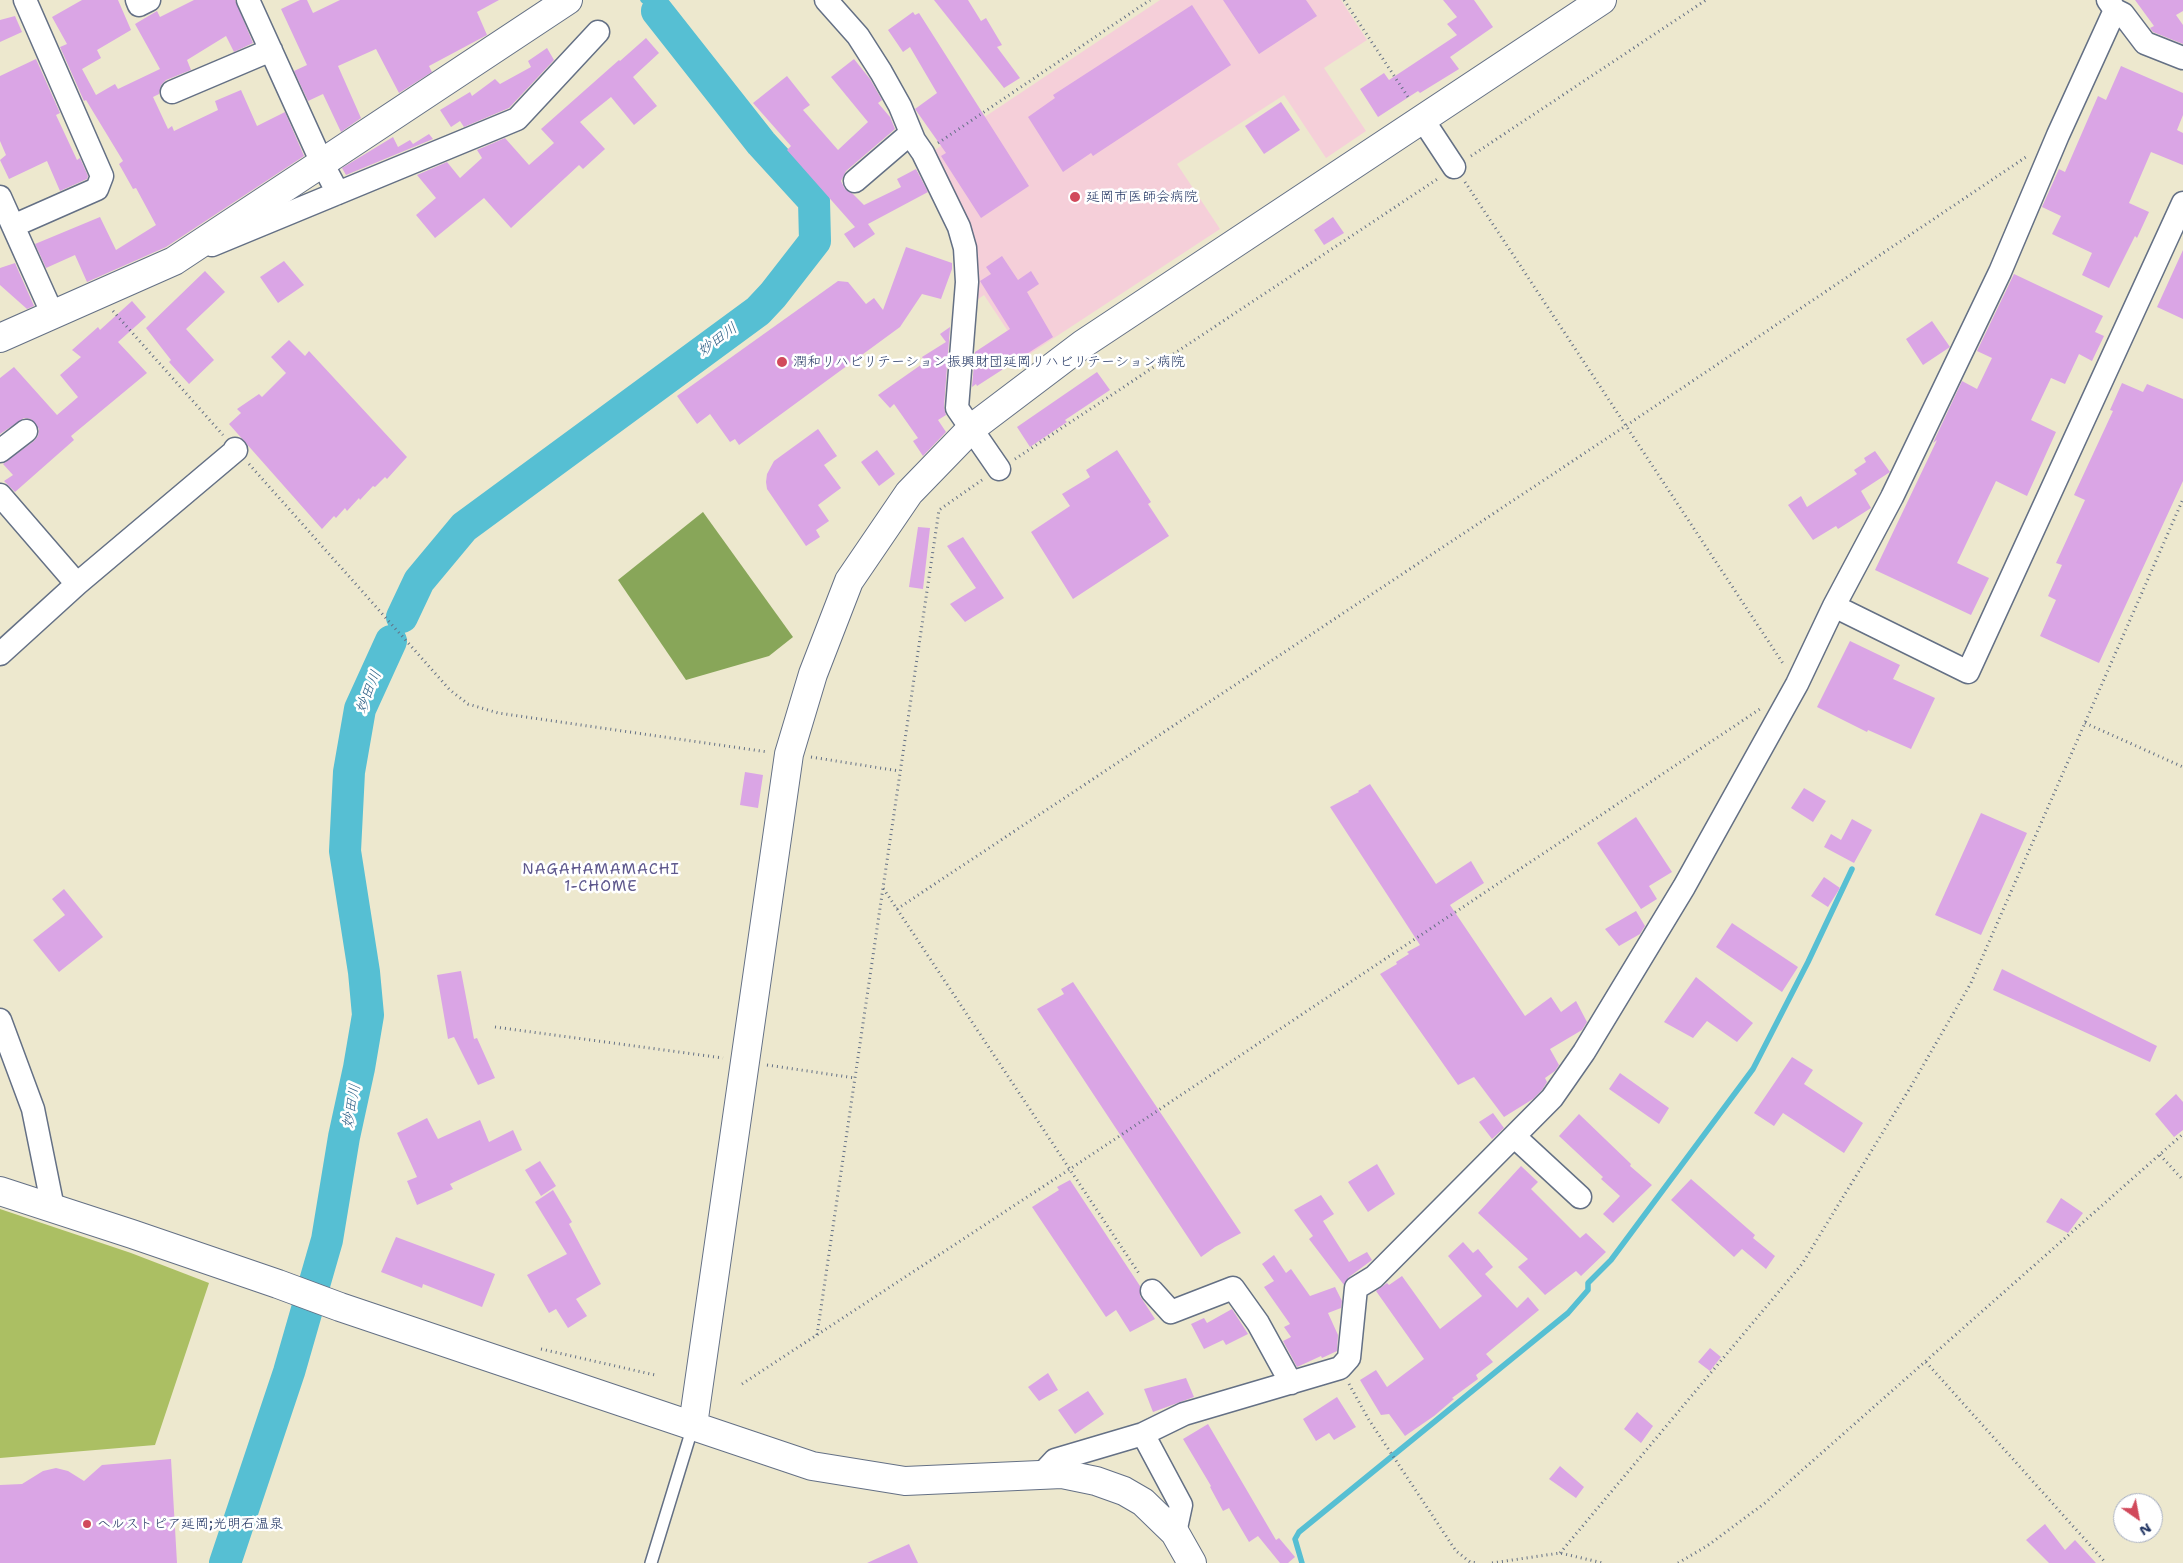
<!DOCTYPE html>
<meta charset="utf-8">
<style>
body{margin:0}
#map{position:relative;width:2183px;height:1563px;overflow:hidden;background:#ede8ce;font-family:"Shantell Sans",sans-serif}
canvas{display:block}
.north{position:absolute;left:2113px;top:1493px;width:50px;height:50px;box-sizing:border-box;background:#fff;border:1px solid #a4acbf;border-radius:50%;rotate:147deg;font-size:14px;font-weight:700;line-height:20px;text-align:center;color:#1b2f5e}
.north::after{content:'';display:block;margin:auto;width:18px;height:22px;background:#d1495b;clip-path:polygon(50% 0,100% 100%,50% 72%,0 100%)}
</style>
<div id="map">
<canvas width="2183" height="1563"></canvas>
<div class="north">N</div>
</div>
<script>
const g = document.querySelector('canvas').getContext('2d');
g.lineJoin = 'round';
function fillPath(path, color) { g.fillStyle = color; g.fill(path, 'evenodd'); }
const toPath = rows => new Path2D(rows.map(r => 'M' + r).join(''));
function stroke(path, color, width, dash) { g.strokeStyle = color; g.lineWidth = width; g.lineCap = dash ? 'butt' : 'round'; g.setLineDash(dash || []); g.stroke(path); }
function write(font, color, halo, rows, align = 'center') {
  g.font = font + ' "Shantell Sans","Klee One",sans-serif'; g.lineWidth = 5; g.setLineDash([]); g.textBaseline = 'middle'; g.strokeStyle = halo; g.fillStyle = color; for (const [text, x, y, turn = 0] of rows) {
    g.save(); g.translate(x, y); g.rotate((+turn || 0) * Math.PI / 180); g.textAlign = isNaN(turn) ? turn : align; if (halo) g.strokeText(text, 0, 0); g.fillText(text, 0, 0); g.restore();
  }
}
const built = toPath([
 [1160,0,1341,0,1367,40,1324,68,1366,131,1326,158,1284,95,1177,164,1220,229,1025,357,984,295,974,302,932,152]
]);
const green = toPath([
 [0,1209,131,1253,209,1283,155,1445,0,1458]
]);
const forest = toPath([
 [703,512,793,637,769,656,686,680,618,580]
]);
const stream = toPath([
 [643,0,657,11],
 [1302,1563,1295,1539,1299,1532,1568,1313,1588,1290,1588,1283,1611,1260,1753,1069,1808,962,1852,869]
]);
const river = toPath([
 [402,617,419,581,464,527,758,311,773,295,815,241,814,201,761,143,657,11],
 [225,1563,289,1372,327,1240,344,1137,359,1068,368,1015,364,972,345,851,349,772,360,709,391,641]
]);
const building = toPath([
 [82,0,118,0,131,30,97,50,101,58,82,69,96,95,115,84,118,89,160,69,135,24,157,11,160,17,194,0,235,0,253,43,234,52,226,36,187,60,191,70,166,80,161,85,159,94,153,97,168,129,172,126,174,131,218,110,215,101,241,90,257,126,285,112,304,156,166,247,87,282,75,255,46,268,35,244,100,217,116,250,156,225,136,188,133,189,119,164,123,161,86,100,84,101,60,47,67,44,52,17],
 [300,0,307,0,313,13,340,0,499,0,477,12,487,35,429,66,432,72,399,93,376,49,338,66,361,118,341,132,323,94,308,101,294,71,307,65,281,9],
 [934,0,968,0,981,21,986,18,1002,45,997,47,1020,78,1004,88],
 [1223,0,1306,0,1317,16,1259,54],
 [1443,0,1474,0,1493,27,1450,57,1459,69,1420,93,1418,91,1378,117,1360,89,1384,73,1389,80,1457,35,1447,24,1457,17],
 [2135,0,2183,0,2183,11,2176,15,2183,25,2183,44,2153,32,2150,28,2154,26],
 [1192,5,1231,65,1093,156,1091,153,1063,172,1028,117,1055,98,1053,95],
 [913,12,915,15,919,13,1029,186,981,218,941,156,946,153,915,109,937,93,910,47,903,52,888,30],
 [15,16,22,32,0,42,0,20],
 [646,38,659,53,633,77,657,106,634,125,611,97,580,122,605,149,583,169,579,165,511,228,484,198,435,238,416,215,436,198,417,175,447,162,460,178,482,158,477,150,505,138,529,165,554,143,541,129,619,60,620,61],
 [547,48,554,60,509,108,464,127,460,121,451,127,440,110,470,92,472,96,495,79,500,84,531,67,528,61],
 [36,59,60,113,56,115,77,160,80,158,88,176,87,179,60,191,47,161,9,179,0,160,6,155,0,141,0,76],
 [854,59,870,79,882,100,878,103,890,117,895,129,846,171,841,181,845,189,853,194,864,205,901,187,897,179,916,169,928,192,868,224,875,234,854,248,844,234,855,227,787,150,791,146,753,103,787,76,810,105,803,110,838,150,868,122,831,77],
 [2121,66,2183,93,2183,115,2177,130,2183,133,2183,165,2151,152,2129,203,2149,212,2137,238,2135,236,2109,288,2082,275,2092,253,2052,234,2061,216,2042,207,2059,169,2065,172,2098,96,2106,100],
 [1281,102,1300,130,1264,154,1245,126],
 [429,134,433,139,346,175,342,168,393,137,398,147,410,140,413,144],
 [1333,217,1344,233,1324,245,1314,230],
 [906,247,952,263,952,269,941,299,922,294,900,327,739,445,735,439,730,442,710,414,697,424,677,396,838,281,848,282,866,304,874,298,883,310],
 [2183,250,2183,319,2157,307],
 [1002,256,1018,280,1031,271,1039,284,1027,292,1053,337,977,386,976,384,972,387,975,352,1010,329,980,281,991,274,986,267],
 [284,261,304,285,278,303,260,277],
 [15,263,34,306,27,309,0,285,0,268],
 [205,271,225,292,186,329,214,360,189,384,169,362,171,360,146,328],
 [2014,274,2103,316,2095,332,2104,336,2092,361,2079,354,2065,384,2051,378,2031,420,2056,432,2027,496,1996,481,1957,563,1989,578,1971,615,1875,570,1937,440,1933,443,1962,381,1977,389,1992,358,1977,351],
 [132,301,146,317,118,342,147,373,71,436,74,440,15,492,4,481,13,475,3,464,34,441,38,436,39,429,31,419,24,418,0,434,0,378,14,367,57,415,78,397,60,375,81,357,72,350,98,327,100,330],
 [1932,321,1950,347,1923,365,1906,339],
 [950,327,944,407,946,415,938,420,946,432,923,456,913,441,918,438,894,404,890,408,878,395,925,362,922,357,946,342,940,334],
 [289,340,305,356,309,351,407,457,387,479,385,477,375,487,373,486,360,500,359,498,347,511,345,508,336,518,334,516,322,529,229,424,241,413,237,409,259,394,262,397,286,373,271,357],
 [1097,372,1110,390,1065,420,1067,422,1030,447,1017,427],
 [2122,383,2143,392,2147,384,2183,399,2183,481,2099,663,2040,636,2056,600,2048,596,2062,565,2056,563,2085,500,2074,495,2113,411,2110,410],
 [818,429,837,456,824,465,841,488,818,505,829,521,816,530,820,537,806,546,767,489,766,482,767,474,774,461],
 [877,450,895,474,879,486,861,462],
 [1117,450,1151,502,1148,504,1169,536,1073,599,1031,532,1070,506,1062,494,1090,477,1086,470],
 [1875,451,1890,472,1861,491,1871,508,1838,529,1836,526,1813,540,1788,505,1801,496,1807,507,1857,474,1854,470,1866,462,1864,458],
 [918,527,930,528,923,589,909,587],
 [963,537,1004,598,965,622,950,604,976,588,947,546],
 [1850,641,1900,665,1893,679,1935,698,1911,749,1868,730,1867,732,1817,707],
 [745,772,763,775,758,808,740,805],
 [1370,784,1436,884,1471,861,1484,883,1450,905,1525,1016,1551,997,1561,1012,1576,1001,1587,1022,1582,1030,1550,1049,1559,1065,1555,1071,1545,1078,1547,1082,1542,1090,1533,1099,1504,1117,1474,1077,1458,1085,1380,974,1397,964,1396,962,1409,954,1407,952,1420,945,1330,807,1359,792,1358,791],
 [1804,788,1826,801,1813,822,1791,808],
 [1981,813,2027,833,1981,935,1935,915],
 [1636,817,1672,872,1649,886,1657,899,1641,909,1597,843],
 [1852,819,1872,830,1854,863,1824,847,1831,834,1841,840],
 [1824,877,1840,888,1828,907,1811,896],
 [64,889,103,937,59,972,33,940,65,915,52,899],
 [1636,911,1645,926,1640,934,1619,946,1605,929],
 [1732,923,1798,967,1782,992,1716,947],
 [2002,969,2157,1046,2150,1062,1993,990],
 [461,971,474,1039,477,1038,495,1078,478,1085,454,1037,448,1039,437,975],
 [1696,977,1753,1023,1737,1042,1707,1021,1693,1038,1664,1022],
 [1073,982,1241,1233,1215,1247,1201,1257,1037,1009,1064,994,1061,989],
 [1792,1057,1813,1070,1804,1084,1863,1123,1844,1153,1783,1113,1774,1126,1754,1113],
 [1620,1073,1669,1108,1659,1124,1609,1089],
 [2176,1094,2183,1102,2183,1130,2174,1137,2155,1114],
 [1493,1113,1504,1128,1492,1139,1479,1122],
 [1579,1114,1631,1164,1630,1166,1652,1185,1613,1223,1603,1214,1620,1196,1601,1179,1603,1177,1559,1136],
 [427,1118,438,1139,480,1120,489,1142,513,1130,522,1150,450,1184,453,1189,417,1205,407,1181,417,1177,397,1133],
 [540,1161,556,1186,541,1196,525,1170],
 [1377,1164,1395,1194,1368,1212,1348,1182],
 [1521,1166,1538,1182,1531,1189,1580,1238,1586,1233,1606,1252,1581,1276,1576,1271,1545,1295,1518,1267,1528,1259,1478,1213],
 [1691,1179,1755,1235,1753,1238,1775,1256,1766,1269,1742,1249,1734,1257,1671,1200],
 [1070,1180,1140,1286,1140,1296,1155,1319,1130,1332,1116,1310,1106,1317,1032,1207,1059,1190,1057,1187],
 [553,1190,572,1222,569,1224,601,1284,576,1299,587,1316,568,1328,556,1309,549,1313,527,1275,567,1254,535,1202],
 [1321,1195,1334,1214,1323,1221,1349,1262,1367,1252,1372,1260,1349,1277,1344,1285,1309,1239,1313,1236,1294,1210],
 [2061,1198,2083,1213,2068,1233,2046,1222],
 [396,1237,495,1274,482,1307,423,1284,422,1288,381,1272],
 [1463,1242,1473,1253,1478,1249,1493,1267,1485,1274,1517,1308,1528,1297,1539,1310,1486,1354,1493,1362,1476,1375,1478,1379,1452,1398,1454,1399,1434,1416,1405,1436,1389,1414,1381,1415,1360,1380,1376,1370,1387,1387,1424,1359,1376,1291,1387,1283,1389,1285,1402,1276,1440,1329,1482,1296,1448,1256],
 [1274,1255,1286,1273,1291,1269,1310,1296,1335,1287,1342,1301,1341,1308,1328,1313,1338,1335,1337,1351,1322,1358,1321,1356,1297,1367,1283,1341,1291,1337,1284,1327,1290,1324,1264,1287,1274,1281,1262,1264],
 [1232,1309,1248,1334,1226,1345,1223,1340,1204,1349,1191,1324,1204,1318,1207,1323],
 [1710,1348,1721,1357,1710,1371,1698,1362],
 [1048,1373,1058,1390,1039,1401,1028,1387],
 [1186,1378,1194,1397,1153,1412,1144,1389],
 [1088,1391,1104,1414,1075,1434,1058,1410],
 [1337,1397,1356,1427,1334,1440,1329,1433,1316,1441,1303,1419],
 [1637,1412,1653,1426,1641,1443,1624,1429],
 [1208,1424,1276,1540,1279,1538,1295,1557,1288,1563,1280,1563,1258,1536,1249,1542,1229,1508,1223,1511,1210,1487,1211,1486,1183,1439],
 [171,1459,177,1563,0,1563,0,1485,22,1484,43,1471,56,1468,68,1471,84,1481,102,1465],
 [1560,1466,1584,1487,1576,1498,1549,1479],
 [2045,1524,2065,1550,2075,1540,2096,1563,2049,1563,2026,1540],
 [909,1544,918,1563,867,1563]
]);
const path = toPath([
 [1344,0,1410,100],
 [938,143,1150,0],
 [1471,156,1706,0],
 [1465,182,1784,665],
 [113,311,223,435],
 [1015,459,1439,178],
 [249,464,450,690,468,704,498,713,768,752],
 [982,480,939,510,883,888,1140,1275],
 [2085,723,2183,767],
 [811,757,899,771],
 [897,909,1627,425,2026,157],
 [495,1027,723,1058],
 [767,1065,855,1078],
 [2160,1155,2183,1180],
 [817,1335,883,888],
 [541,1349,655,1375],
 [1926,1362,2106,1563],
 [742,1384,1070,1169,1760,709],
 [1349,1384,1369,1420,1456,1551,1470,1562,1478,1563],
 [1560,1553,1802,1264,1910,1088,1971,983,2183,499],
 [1492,1563,1560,1553,1603,1563],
 [1678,1563,1707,1546,1765,1503,2183,1134]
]);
const service = toPath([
 [651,1563,693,1426]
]);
const minor = toPath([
 [137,0,139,5,149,0],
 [248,0,322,163,338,193],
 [826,0,858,36,881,72,900,106,914,140,923,153,959,227,965,248,967,282,957,408,999,469],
 [2115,10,2123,14,2145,43,2183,58],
 [172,92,271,50],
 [1423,120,1454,167],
 [855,181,911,133],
 [0,197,53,315],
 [13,226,97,189,102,176,25,0],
 [212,245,517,119,598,32],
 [0,451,26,431],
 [0,495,77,584],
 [1834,606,1968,672,2183,203],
 [0,654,77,584,236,450,235,449],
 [0,1020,33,1109,53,1208],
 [1515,1137,1580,1197],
 [1152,1291,1171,1312,1233,1288,1258,1323,1291,1383],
 [1143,1434,1181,1505,1175,1533],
 [1042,1474,1055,1460,1143,1434,1184,1414,1340,1368,1349,1358,1356,1288,1374,1277,1552,1098,1584,1052,1684,887,1797,684,1834,606,1892,497,2000,272,2058,135,2115,10,2108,0]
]);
const tertiary = toPath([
 [0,338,174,261,568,0],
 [0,1191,132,1234,278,1284,340,1307,812,1466,905,1481,1062,1474,1096,1481,1124,1491,1143,1502,1175,1533,1192,1563],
 [693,1425,789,754,813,674,849,581,909,493,972,428,1083,344,1602,0]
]);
const markers = [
 [1075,197,6,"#d1495b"],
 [782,362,6,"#d1495b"],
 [87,1524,5,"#d1495b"]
];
const poiNames = [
 ["延岡市医師会病院",1086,197],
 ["潤和リハビリテーション振興財団延岡リハビリテーション病院",793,362],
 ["ヘルストピア延岡;光明石温泉",97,1524]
];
const waterNames = [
 ["妙田川",718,340,-36],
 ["妙田川",369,692,-68],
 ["妙田川",352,1106,-80]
];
const neighbourhoodNames = [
 ["NAGAHAMAMACHI",601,870],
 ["1-CHOME",601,887]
];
fillPath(built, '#f5cfd9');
fillPath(green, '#abbf63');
fillPath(forest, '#88a659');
stroke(stream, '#56bfd3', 5.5);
stroke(river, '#56bfd3', 32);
fillPath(building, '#daa5e5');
stroke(service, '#647085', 14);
stroke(minor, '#647085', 25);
stroke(tertiary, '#647085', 30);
stroke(path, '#647085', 3, [1, 4]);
stroke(service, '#fff', 11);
stroke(minor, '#fff', 22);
stroke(tertiary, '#fff', 28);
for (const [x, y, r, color] of markers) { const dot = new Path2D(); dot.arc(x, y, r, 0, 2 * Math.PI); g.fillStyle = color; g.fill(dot); stroke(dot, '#fff', 2); }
write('14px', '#1b2f5e', '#fff', poiNames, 'left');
write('italic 15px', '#306187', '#fff', waterNames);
g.letterSpacing = '1px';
write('15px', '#5e588d', '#fff', neighbourhoodNames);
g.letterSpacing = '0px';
</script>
